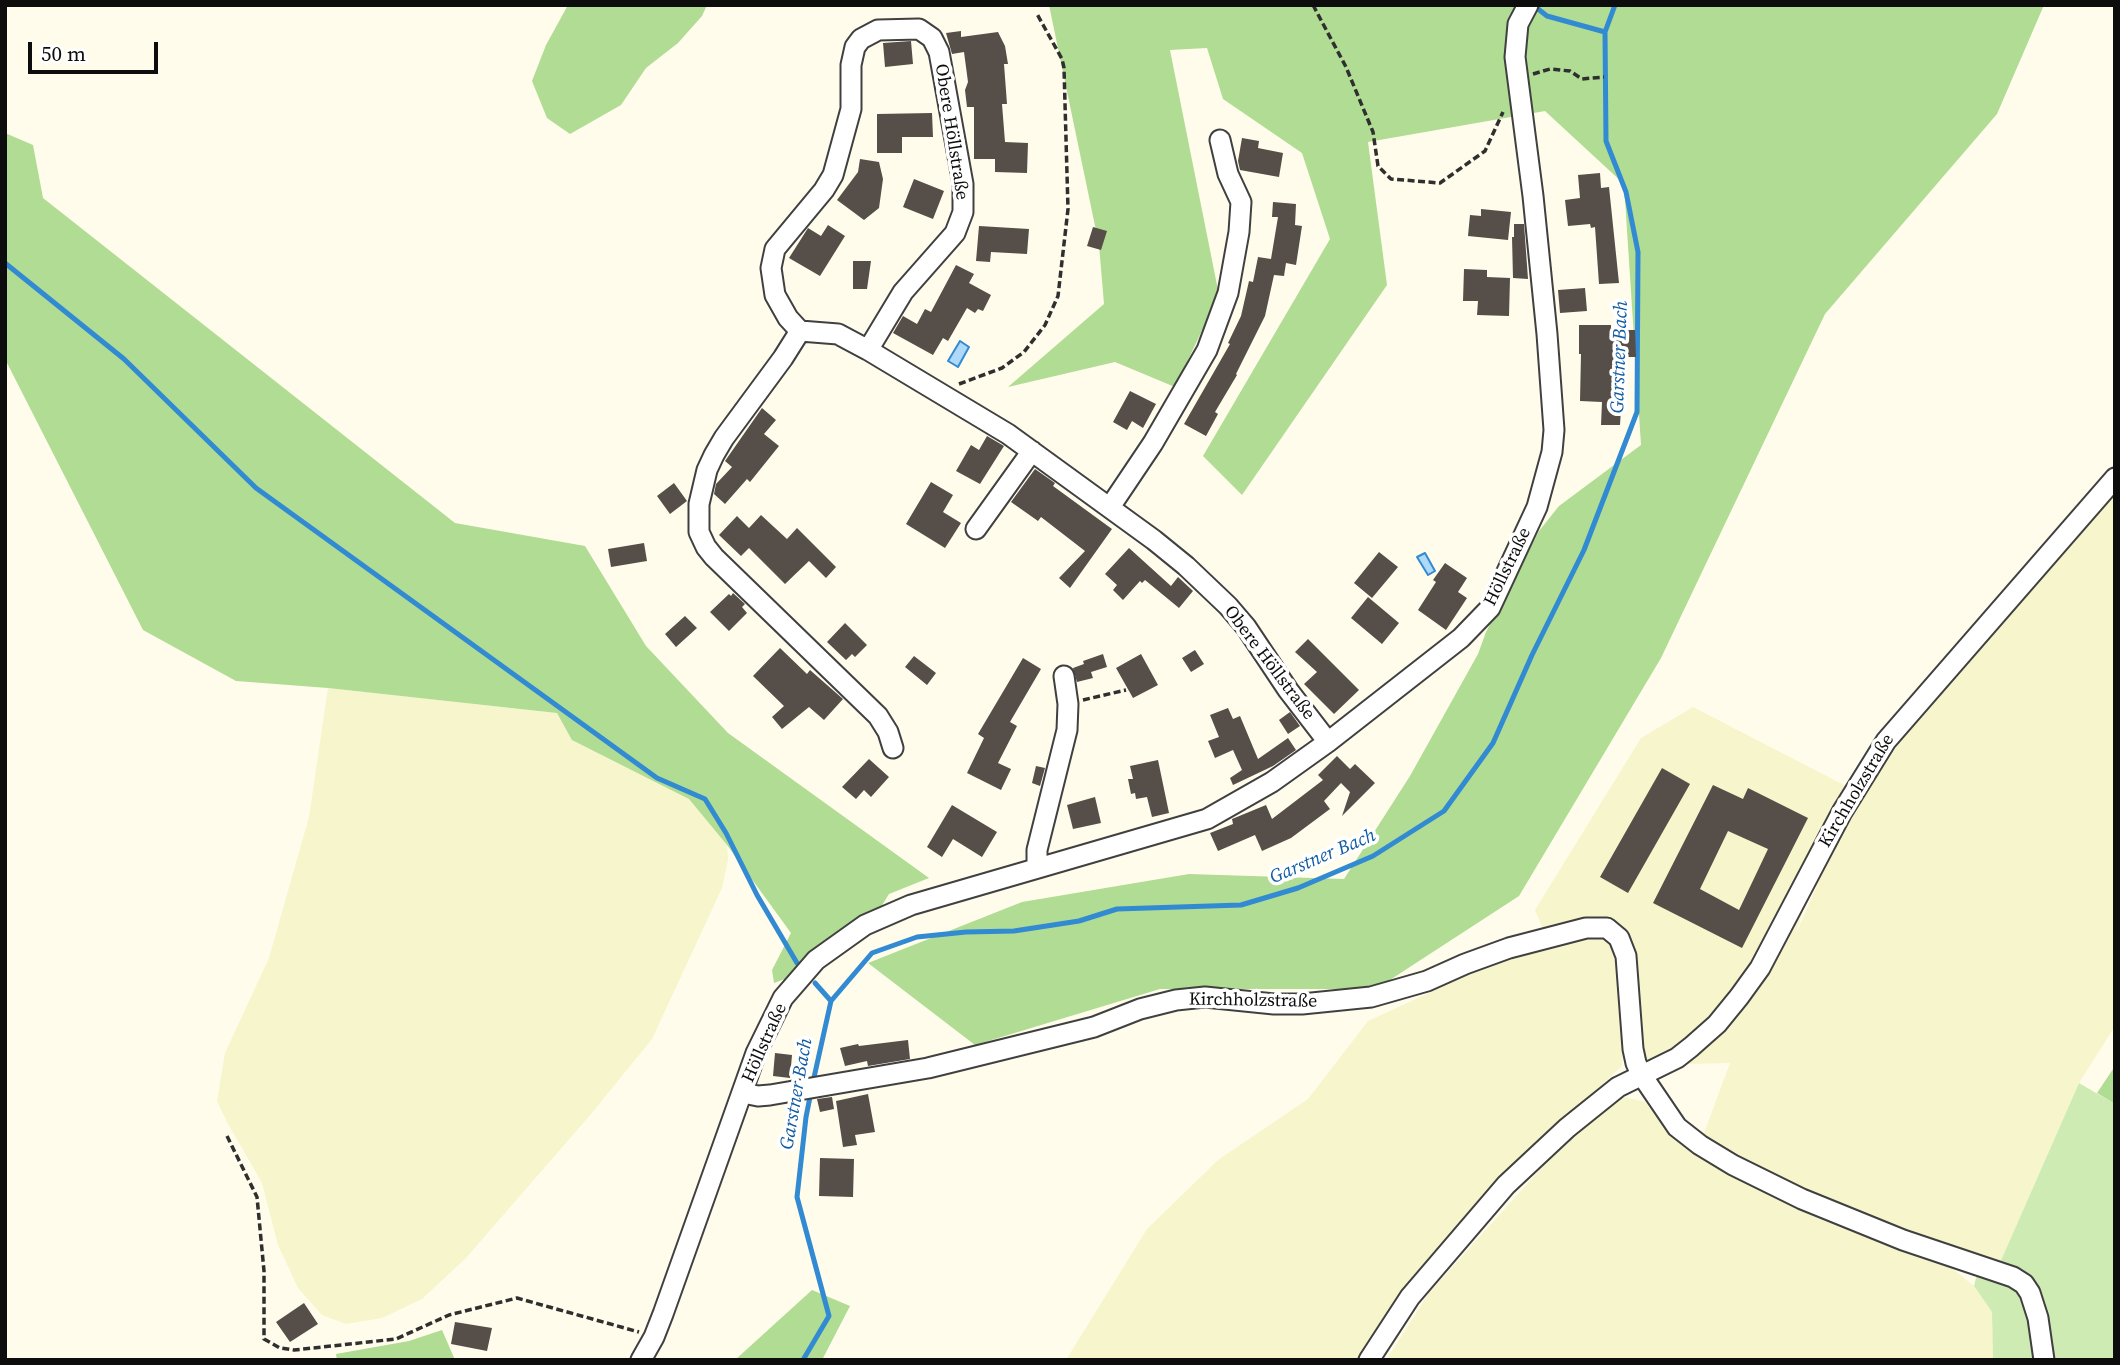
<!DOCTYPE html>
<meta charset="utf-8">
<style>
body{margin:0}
#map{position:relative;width:2120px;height:1365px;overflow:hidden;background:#fffcec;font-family:"Source Serif 4",serif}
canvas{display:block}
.frame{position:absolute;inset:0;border:7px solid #0d0d0d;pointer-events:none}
.scale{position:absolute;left:28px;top:42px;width:130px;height:32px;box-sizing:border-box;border:4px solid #0d0d0d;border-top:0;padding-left:9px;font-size:21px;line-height:24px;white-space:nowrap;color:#0d0d0d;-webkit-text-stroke:5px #fff;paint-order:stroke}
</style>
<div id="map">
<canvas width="2120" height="1365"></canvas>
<div class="frame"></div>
<div class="scale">50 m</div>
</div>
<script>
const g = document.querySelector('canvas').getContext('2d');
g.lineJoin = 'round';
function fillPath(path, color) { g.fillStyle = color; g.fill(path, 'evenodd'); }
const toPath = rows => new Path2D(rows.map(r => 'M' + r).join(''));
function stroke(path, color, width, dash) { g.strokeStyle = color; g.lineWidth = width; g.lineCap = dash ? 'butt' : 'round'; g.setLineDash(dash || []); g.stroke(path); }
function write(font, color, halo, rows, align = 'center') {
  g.font = font + ' "Source Serif 4",serif'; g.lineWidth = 7; g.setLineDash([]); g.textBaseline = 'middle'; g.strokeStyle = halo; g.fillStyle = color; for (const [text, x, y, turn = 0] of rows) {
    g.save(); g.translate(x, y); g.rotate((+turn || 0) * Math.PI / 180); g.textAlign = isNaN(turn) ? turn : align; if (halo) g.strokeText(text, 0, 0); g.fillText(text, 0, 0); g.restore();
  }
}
const farmland = toPath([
 [2115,488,2115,1026,2079,1083,1999,1265,1805,1192,1703,1136,1730,1063,1644,1065,1623,1037,1622,1066,1504,1176,1404,1288,1358,1360,1066,1360,1147,1229,1218,1160,1308,1099,1368,1021,1516,953,1544,932,1535,910,1641,738,1693,707,1844,785,1795,936,1842,828,1912,724],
 [328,688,557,713,571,735,689,799,727,845,728,860,722,888,652,1039,591,1114,466,1258,422,1299,382,1318,346,1324,322,1315,298,1288,278,1245,262,1183,227,1122,217,1101,225,1053,269,958,309,817],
 [1624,1097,1645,1102,1670,1136,1817,1218,1945,1263,1974,1286,1992,1312,1993,1360,1386,1360,1429,1293,1564,1143]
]);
const green = toPath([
 [2079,1083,2115,1104,2115,1360,2052,1360,2041,1294,2028,1278,1999,1265],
 [1978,1270,2001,1279,2026,1301,2037,1360,1993,1360,1992,1312,1974,1286]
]);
const forest = toPath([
 [568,5,707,5,702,16,678,43,646,68,621,105,570,134,547,118,532,81,546,45],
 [1049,5,2044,5,1997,114,1825,314,1661,658,1519,896,1376,989,1160,989,975,1045,868,963,1022,902,1189,874,1344,879,1410,776,1478,654,1486,632,1539,531,1559,506,1641,445,1624,184,1545,111,1368,142,1387,285,1242,495,1203,456,1330,239,1302,153,1223,99,1207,48,1170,50,1219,295,1175,387,1115,362,1008,387,1104,304,1099,245],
 [5,133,33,145,43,198,455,523,585,546,646,646,728,733,929,878,889,894,881,907,817,948,785,979,774,983,772,970,791,933,727,845,689,799,572,740,557,713,328,688,236,681,143,630,5,359],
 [2115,1066,2115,1104,2097,1093],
 [812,1290,850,1306,822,1360,735,1360],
 [442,1330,455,1360,337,1360,336,1354,409,1341]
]);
const water = toPath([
 [960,341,969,347,958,367,948,361,960,341],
 [1425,553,1435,571,1428,575,1417,557,1425,553]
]);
const stream = toPath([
 [1533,5,1547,16,1605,32],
 [5,263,124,359,256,488,657,778,705,799,726,833,757,895,797,963],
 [815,983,831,1001],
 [813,1082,831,1001,872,953,917,937,966,932,1014,931,1079,921,1117,909,1241,905,1298,888,1373,856,1444,811,1493,743,1532,655,1584,550,1637,412,1638,252,1626,192,1606,141,1605,32,1615,5],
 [803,1360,829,1316,797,1197,806,1117,811,1092]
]);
const building = toPath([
 [961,31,961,37,998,32,1005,46,1008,64,1004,64,1007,104,1002,104,1005,142,1028,143,1027,173,995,172,995,159,974,159,974,107,967,107,965,90,968,82,964,52,952,54,946,33],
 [911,41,913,64,885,67,883,43],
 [932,113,933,137,902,137,902,153,877,153,877,114],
 [1242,138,1259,141,1258,148,1283,153,1279,177,1240,170,1238,161],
 [860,159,879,162,883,179,879,208,864,220,837,200,858,172],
 [1600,173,1601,188,1609,187,1619,283,1599,284,1595,227,1591,228,1590,224,1568,226,1565,200,1580,198,1578,175],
 [914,179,944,191,933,219,903,207],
 [1273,202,1296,204,1295,225,1302,226,1296,265,1286,263,1284,276,1274,275,1265,316,1236,374,1237,375,1215,412,1218,414,1206,436,1184,424,1230,344,1228,343,1241,316,1249,281,1253,282,1258,257,1271,259,1278,217,1272,217],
 [1481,209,1511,212,1508,240,1468,236,1470,215,1481,216],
 [1514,224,1524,224,1528,279,1513,278,1512,237,1514,237],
 [828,225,845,236,820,276,789,258,808,228,821,236],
 [979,226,1029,229,1027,254,991,252,990,262,976,261],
 [1093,227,1107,231,1101,250,1087,246],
 [853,261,871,261,867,289,853,289],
 [956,265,974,274,969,283,991,295,983,311,978,309,975,313,967,308,948,341,943,338,933,355,893,333,903,316,917,324,925,309,931,312],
 [1464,269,1487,270,1487,277,1510,278,1509,316,1477,315,1478,301,1463,301],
 [1585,288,1587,311,1560,313,1558,290],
 [1579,325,1611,325,1611,330,1635,330,1636,357,1614,357,1613,392,1622,392,1620,425,1601,425,1602,402,1580,401,1581,354,1579,354],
 [1130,391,1156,404,1143,428,1132,421,1127,430,1113,422],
 [762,408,776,420,764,434,779,446,750,482,747,479,725,504,714,494,716,484,732,467,725,461],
 [987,436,1004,446,980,484,956,471,971,445,979,450],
 [1035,469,1055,483,1053,486,1112,529,1070,588,1059,578,1085,551,1041,517,1038,521,1011,502],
 [931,482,953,495,943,512,961,523,945,548,906,524],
 [674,483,687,501,670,514,657,496],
 [761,515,787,539,797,528,836,567,826,578,809,561,785,584,749,548,741,556,719,535,737,516,749,528],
 [644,543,647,561,611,567,608,549],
 [1129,548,1171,586,1178,577,1193,591,1179,608,1145,580,1142,583,1140,581,1123,600,1113,590,1117,585,1105,574],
 [1379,552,1398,567,1372,598,1354,583],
 [1445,563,1467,578,1458,592,1467,598,1446,630,1418,610,1436,582,1433,580],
 [733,593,745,604,742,607,747,613,729,631,710,612,729,594,731,596],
 [1368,597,1399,623,1382,644,1351,618],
 [685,616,697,628,676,647,665,634],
 [845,623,867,645,855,657,852,654,846,660,827,642],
 [1308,639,1359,690,1334,714,1304,684,1317,672,1295,652],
 [780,648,807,674,810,670,843,699,824,720,809,707,782,729,772,717,784,706,753,676],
 [1195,650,1204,664,1191,672,1182,658],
 [1103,654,1107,667,1091,672,1093,678,1077,682,1073,668,1084,664,1083,661],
 [1141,654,1158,685,1133,698,1116,668],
 [914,656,936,673,927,685,905,667],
 [1023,658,1041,669,1010,722,1017,726,998,763,1011,769,1001,790,967,773,984,738,978,734],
 [1228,708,1233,719,1240,716,1258,759,1288,738,1296,750,1273,766,1233,785,1230,778,1242,770,1233,750,1215,758,1208,741,1219,737,1210,715],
 [1290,712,1300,726,1288,734,1279,720],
 [1337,756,1350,769,1355,764,1375,783,1342,816,1350,792,1341,783,1324,801,1330,809,1291,838,1262,851,1255,835,1218,851,1210,833,1233,824,1232,819,1266,805,1272,819,1323,780,1318,775],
 [869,759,889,777,871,797,864,790,856,799,842,787],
 [1158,760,1169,813,1152,817,1147,797,1136,799,1135,793,1131,794,1128,779,1133,779,1130,766],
 [1036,766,1045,768,1040,786,1032,783],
 [1662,768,1690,784,1628,893,1600,877],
 [1713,785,1743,799,1748,788,1808,818,1742,948,1653,903],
 [1728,831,1768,849,1739,910,1700,889],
 [1095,797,1101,823,1073,829,1067,805],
 [952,805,997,832,982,857,953,839,942,857,927,847],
 [908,1040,910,1059,868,1066,867,1061,845,1066,840,1048,858,1044,859,1046],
 [775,1053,792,1055,790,1078,773,1076],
 [868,1094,875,1132,855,1135,857,1145,843,1147,836,1101],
 [832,1097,834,1109,820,1112,817,1099],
 [820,1158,854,1159,853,1197,819,1196],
 [304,1303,318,1324,290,1342,276,1322],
 [455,1322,492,1328,487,1351,451,1344]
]);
const path = toPath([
 [1313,5,1346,67,1373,132,1378,166,1391,179,1440,183,1485,151,1503,112],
 [1533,74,1550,69,1570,71,1582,79,1604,77],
 [959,384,1002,368,1024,352,1045,325,1058,296,1068,209,1064,68,1062,59,1037,14],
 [1083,700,1126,690],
 [227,1136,257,1197,264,1271,264,1339,280,1348,294,1350,396,1339,449,1315,517,1298,639,1332]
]);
const minor = toPath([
 [800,331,788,318,775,295,771,268,775,249,824,190,833,175,851,109,851,65,855,47,861,39,878,30,919,29,932,38,939,52,963,184,963,212,955,233,903,292,868,350],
 [1110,507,1153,443,1207,350,1228,293,1239,232,1241,202,1228,174,1220,140],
 [976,529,1032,451],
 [893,748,888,732,878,716,714,557,706,547,699,532,699,504,707,470,714,455,724,438,783,358,800,331,838,334,868,350,1008,434,1154,540,1186,566,1228,606,1246,627,1288,690,1328,742],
 [1037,868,1037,850,1067,730,1068,704,1064,676],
 [743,1093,758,1096,770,1095,928,1068,1094,1027,1140,1009,1176,1000,1205,997,1274,1004,1302,1004,1371,997,1427,981,1465,964,1509,948,1586,928,1607,928,1619,938,1626,956,1633,1049,1636,1063,1641,1074,1677,1127,1700,1145,1733,1165,1802,1199,1903,1240,2013,1277,2024,1284,2030,1293,2038,1318,2044,1360],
 [641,1360,654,1337,663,1314,756,1053,783,998,816,960,865,925,911,905,1207,819,1272,782,1328,742,1461,638,1490,608,1537,507,1552,452,1554,430,1547,334,1533,196,1515,57,1518,24,1528,5],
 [1369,1360,1410,1297,1506,1185,1567,1128,1618,1087,1677,1058,1691,1047,1717,1024,1739,997,1760,968,1842,812,1886,741,2115,478]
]);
const streetNames = [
 ["Obere Höllstraße",951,132,81],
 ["Höllstraße",1508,567,-64],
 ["Obere Höllstraße",1269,663,53],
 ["Kirchholzstraße",1857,791,-59],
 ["Kirchholzstraße",1253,1001,1],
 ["Höllstraße",765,1043,-66]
];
const waterNames = [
 ["Garstner Bach",1620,357,-88],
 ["Garstner Bach",1323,857,-23],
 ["Garstner Bach",797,1094,-80]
];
fillPath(farmland, '#f6f5cb');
fillPath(green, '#ceebb4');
fillPath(forest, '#b0dc93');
fillPath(water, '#afd9f9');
stroke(water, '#328ad3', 2);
stroke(stream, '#328ad3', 5);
fillPath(building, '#564e48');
stroke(minor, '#404040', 23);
stroke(path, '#2f2f2f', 3.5, [7, 3.5]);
stroke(minor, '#fff', 19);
write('18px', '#0d0d0d', '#fff', streetNames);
write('italic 19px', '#115ba3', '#fff', waterNames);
</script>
